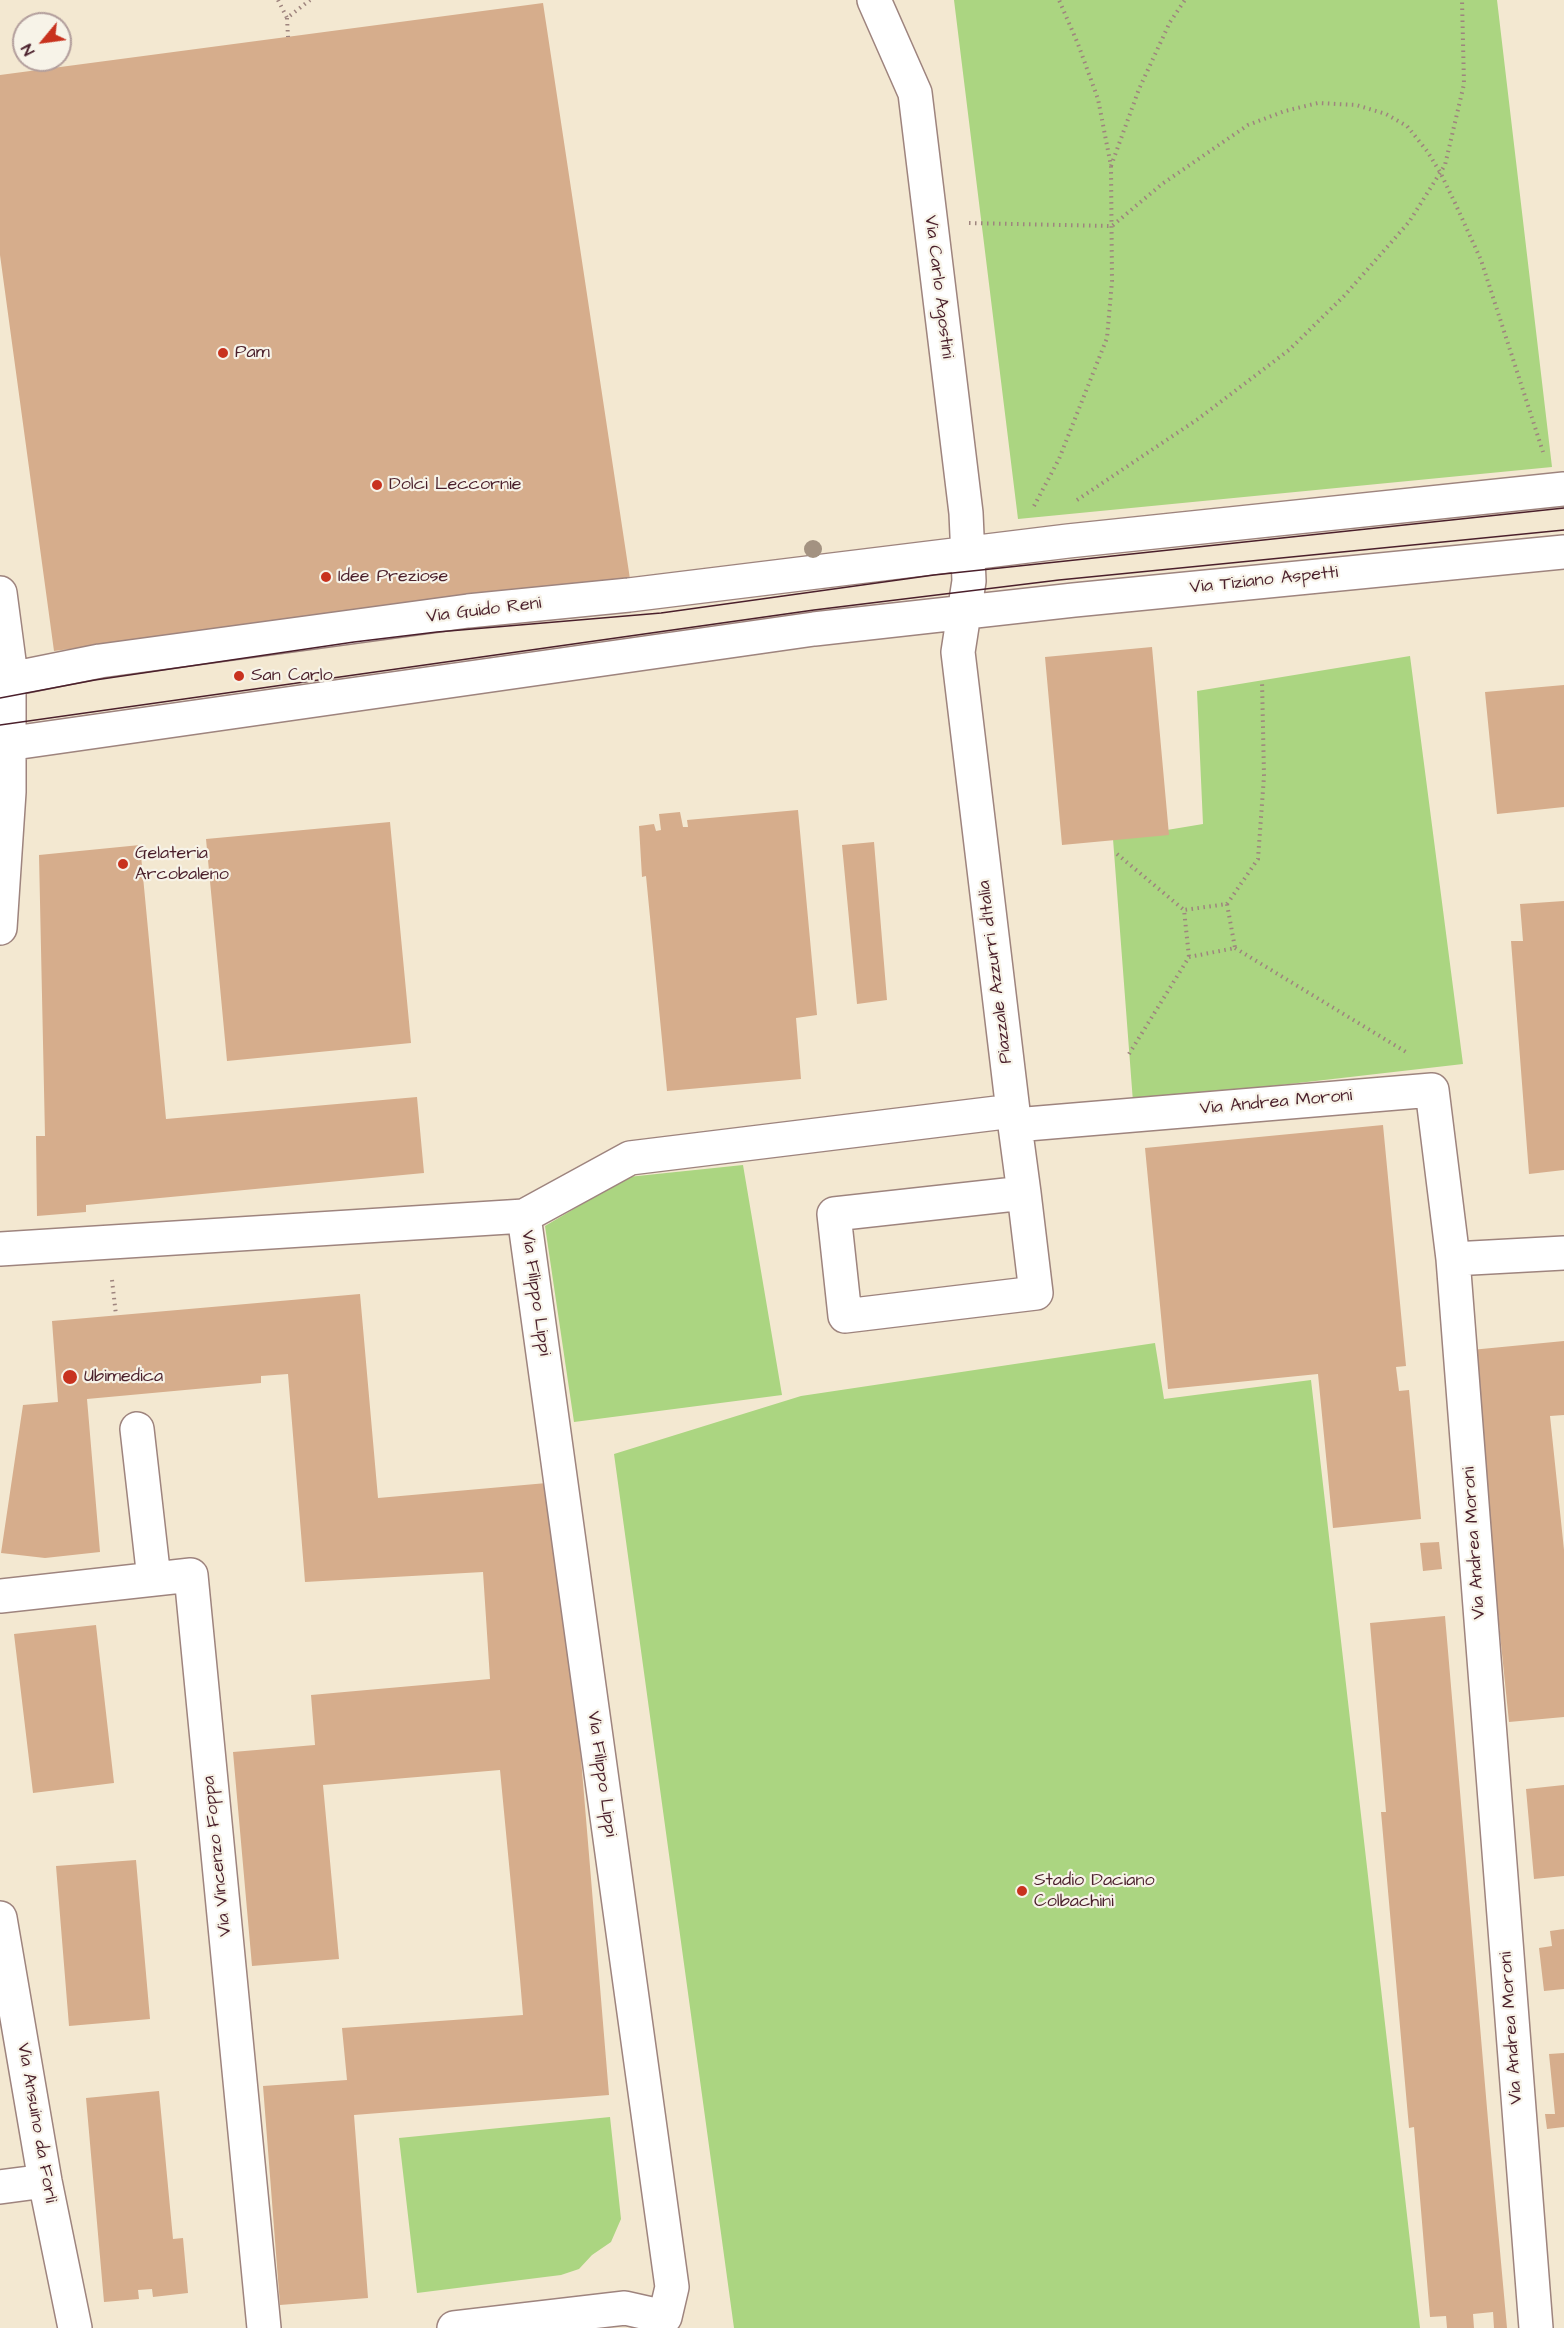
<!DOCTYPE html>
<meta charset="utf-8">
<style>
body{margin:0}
#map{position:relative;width:1564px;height:2328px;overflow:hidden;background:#f3e8d1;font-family:"Architects Daughter",sans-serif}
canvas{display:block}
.north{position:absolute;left:12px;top:12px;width:60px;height:60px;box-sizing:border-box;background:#f7f3e8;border:2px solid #b29e9c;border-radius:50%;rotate:241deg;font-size:16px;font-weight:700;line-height:24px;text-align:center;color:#4a1f2b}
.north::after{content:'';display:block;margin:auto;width:21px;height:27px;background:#c8321e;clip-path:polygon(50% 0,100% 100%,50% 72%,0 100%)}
</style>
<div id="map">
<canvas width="1564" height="2328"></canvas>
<div class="north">N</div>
</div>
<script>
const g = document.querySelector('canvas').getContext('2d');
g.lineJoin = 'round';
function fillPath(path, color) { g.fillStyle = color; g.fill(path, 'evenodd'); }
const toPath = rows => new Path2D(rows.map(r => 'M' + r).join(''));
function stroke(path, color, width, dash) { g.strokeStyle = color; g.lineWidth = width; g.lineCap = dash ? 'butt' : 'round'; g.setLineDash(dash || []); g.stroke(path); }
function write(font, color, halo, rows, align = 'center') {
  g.font = font + ' "Architects Daughter",sans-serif'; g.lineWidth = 4.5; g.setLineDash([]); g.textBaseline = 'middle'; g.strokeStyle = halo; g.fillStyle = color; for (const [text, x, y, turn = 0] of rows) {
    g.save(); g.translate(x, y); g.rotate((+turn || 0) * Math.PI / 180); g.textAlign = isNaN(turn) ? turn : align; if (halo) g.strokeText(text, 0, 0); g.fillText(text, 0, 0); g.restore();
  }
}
const green = toPath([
 [954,0,1497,0,1552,467,1018,519],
 [1410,656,1463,1064,1133,1102,1113,839,1203,824,1197,691],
 [743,1165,782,1395,574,1422,545,1226,628,1177],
 [1155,1343,1164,1399,1311,1380,1420,2328,734,2328,614,1454,801,1396],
 [610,2117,621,2219,611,2242,592,2255,579,2269,561,2275,417,2293,399,2138]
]);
const building = toPath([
 [543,3,630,579,54,651,0,255,0,75],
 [1152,647,1169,835,1062,845,1045,657],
 [1564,685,1564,807,1497,814,1485,692],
 [798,810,817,1015,796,1018,801,1079,667,1091,646,876,642,877,639,826,654,824,656,831,661,830,659,814,680,812,683,827,688,827,687,820],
 [390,822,411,1043,227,1061,206,839],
 [874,842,887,1000,857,1004,842,845],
 [140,845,166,1119,417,1097,424,1173,86,1205,86,1212,37,1216,36,1136,45,1136,39,855],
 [1564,901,1564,1170,1529,1174,1511,941,1523,941,1520,904],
 [1383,1125,1406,1366,1396,1367,1399,1391,1409,1390,1421,1519,1333,1528,1318,1374,1168,1389,1145,1148],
 [360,1294,378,1498,558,1482,609,2095,354,2115,368,2298,280,2305,263,2086,347,2080,342,2028,523,2015,520,1979,500,1770,323,1785,339,1959,252,1966,233,1752,315,1745,311,1695,490,1679,483,1572,305,1582,288,1374,261,1376,261,1383,87,1399,100,1552,45,1558,1,1553,23,1405,58,1402,52,1321],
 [1564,1341,1564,1415,1550,1416,1564,1550,1564,1717,1509,1722,1471,1350],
 [1439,1542,1442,1569,1423,1571,1420,1543],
 [1445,1616,1488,2120,1507,2328,1494,2328,1493,2312,1473,2314,1474,2328,1447,2328,1446,2316,1430,2317,1414,2127,1409,2128,1381,1812,1386,1812,1370,1623],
 [96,1625,114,1783,33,1793,14,1634],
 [1564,1785,1564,1876,1534,1879,1526,1789],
 [136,1860,150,2019,69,2026,56,1866],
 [1564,1929,1564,1989,1544,1991,1539,1948,1552,1946,1550,1931],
 [1564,2053,1564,2127,1547,2129,1545,2114,1555,2114,1549,2054],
 [159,2091,173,2239,183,2238,188,2293,153,2297,152,2289,138,2290,139,2299,104,2302,86,2098]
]);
const path = toPath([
 [278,0,287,18,310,0],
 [287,18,288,37],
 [1111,166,1139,89,1170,22,1185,0],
 [969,223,1112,226,1162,184,1248,125,1285,111,1318,103,1356,105,1386,114,1407,126,1427,151,1440,172,1455,203,1481,260,1543,452],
 [1077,500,1198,419,1289,350,1345,295,1409,222,1445,165,1464,84,1462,0],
 [1034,506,1059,459,1107,338,1112,281,1111,166,1098,99,1078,44,1059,0],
 [1117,854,1184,910],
 [1227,904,1258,859,1264,776,1262,680],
 [1235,948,1406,1052],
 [1129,1054,1189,957,1235,948,1227,904,1184,910,1189,957],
 [112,1280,116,1315]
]);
const minor = toPath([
 [874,0,915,93,966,513,969,581,958,652,1013,1111,1024,1193,1036,1293,845,1316,834,1214,1024,1193],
 [0,593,9,661,9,792,0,928],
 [0,681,100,661,468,611,629,595,1068,541,1564,489],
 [0,745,814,629,1074,600,1564,552],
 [1015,1125,1432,1090,1453,1259,1536,2328],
 [524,1216,672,2287,665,2317],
 [0,1249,524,1216,630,1158,1013,1111],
 [1453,1259,1564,1253],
 [137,1429,154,1579],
 [0,1596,191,1575,264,2328],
 [0,1918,45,2181,75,2328],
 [0,2187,45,2181],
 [454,2328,625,2308,665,2317]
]);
const tram = toPath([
 [0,698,95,680,354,642,437,632,661,613,934,575,1564,508],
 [0,725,814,610,1059,580,1564,530]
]);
const trees = [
 [813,549]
];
const markers = [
 [223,353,6,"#c8321e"],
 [377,485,6,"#c8321e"],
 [326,577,6,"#c8321e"],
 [239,676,6,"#c8321e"],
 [123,864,6,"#c8321e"],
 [70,1377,8,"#c8321e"],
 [1022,1891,6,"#c8321e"]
];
const streetNames = [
 ["Via Carlo Agostini",938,287,83],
 ["Via Tiziano Aspetti",1264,581,-6],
 ["Via Guido Reni",484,611,-7],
 ["Piazzale Azzurri d'Italia",996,972,-97],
 ["Via Andrea Moroni",1276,1103,-5],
 ["Via Filippo Lippi",535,1293,82],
 ["Via Andrea Moroni",1475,1543,-94],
 ["Via Filippo Lippi",601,1774,82],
 ["Via Vincenzo Foppa",218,1856,-96],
 ["Via Andrea Moroni",1512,2028,-94],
 ["Via Ansuino da Forlì",36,2123,80]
];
const poiNames = [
 ["Pam",235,353],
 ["Dolci Leccornie",389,485],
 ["Idee Preziose",338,577],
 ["San Carlo",251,676],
 ["Gelateria",135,854],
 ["Arcobaleno",135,875],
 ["Ubimedica",84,1377],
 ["Stadio Daciano",1034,1881],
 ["Colbachini",1034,1902]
];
fillPath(green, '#abd581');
fillPath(building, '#d6ad8c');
stroke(minor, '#9e847e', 36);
stroke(path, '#9e847e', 4, [1.5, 4.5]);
stroke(minor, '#fff', 33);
stroke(tram, '#4a1f2b', 1.5);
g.fillStyle = '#a39281';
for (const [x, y] of trees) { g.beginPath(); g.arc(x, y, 9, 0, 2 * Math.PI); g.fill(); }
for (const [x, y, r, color] of markers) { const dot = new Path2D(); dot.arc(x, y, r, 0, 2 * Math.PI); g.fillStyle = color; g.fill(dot); stroke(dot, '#f7f3e8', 2); }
write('18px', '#4a1f2b', '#f7f3e8', streetNames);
write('18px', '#4a1f2b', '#f7f3e8', poiNames, 'left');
</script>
